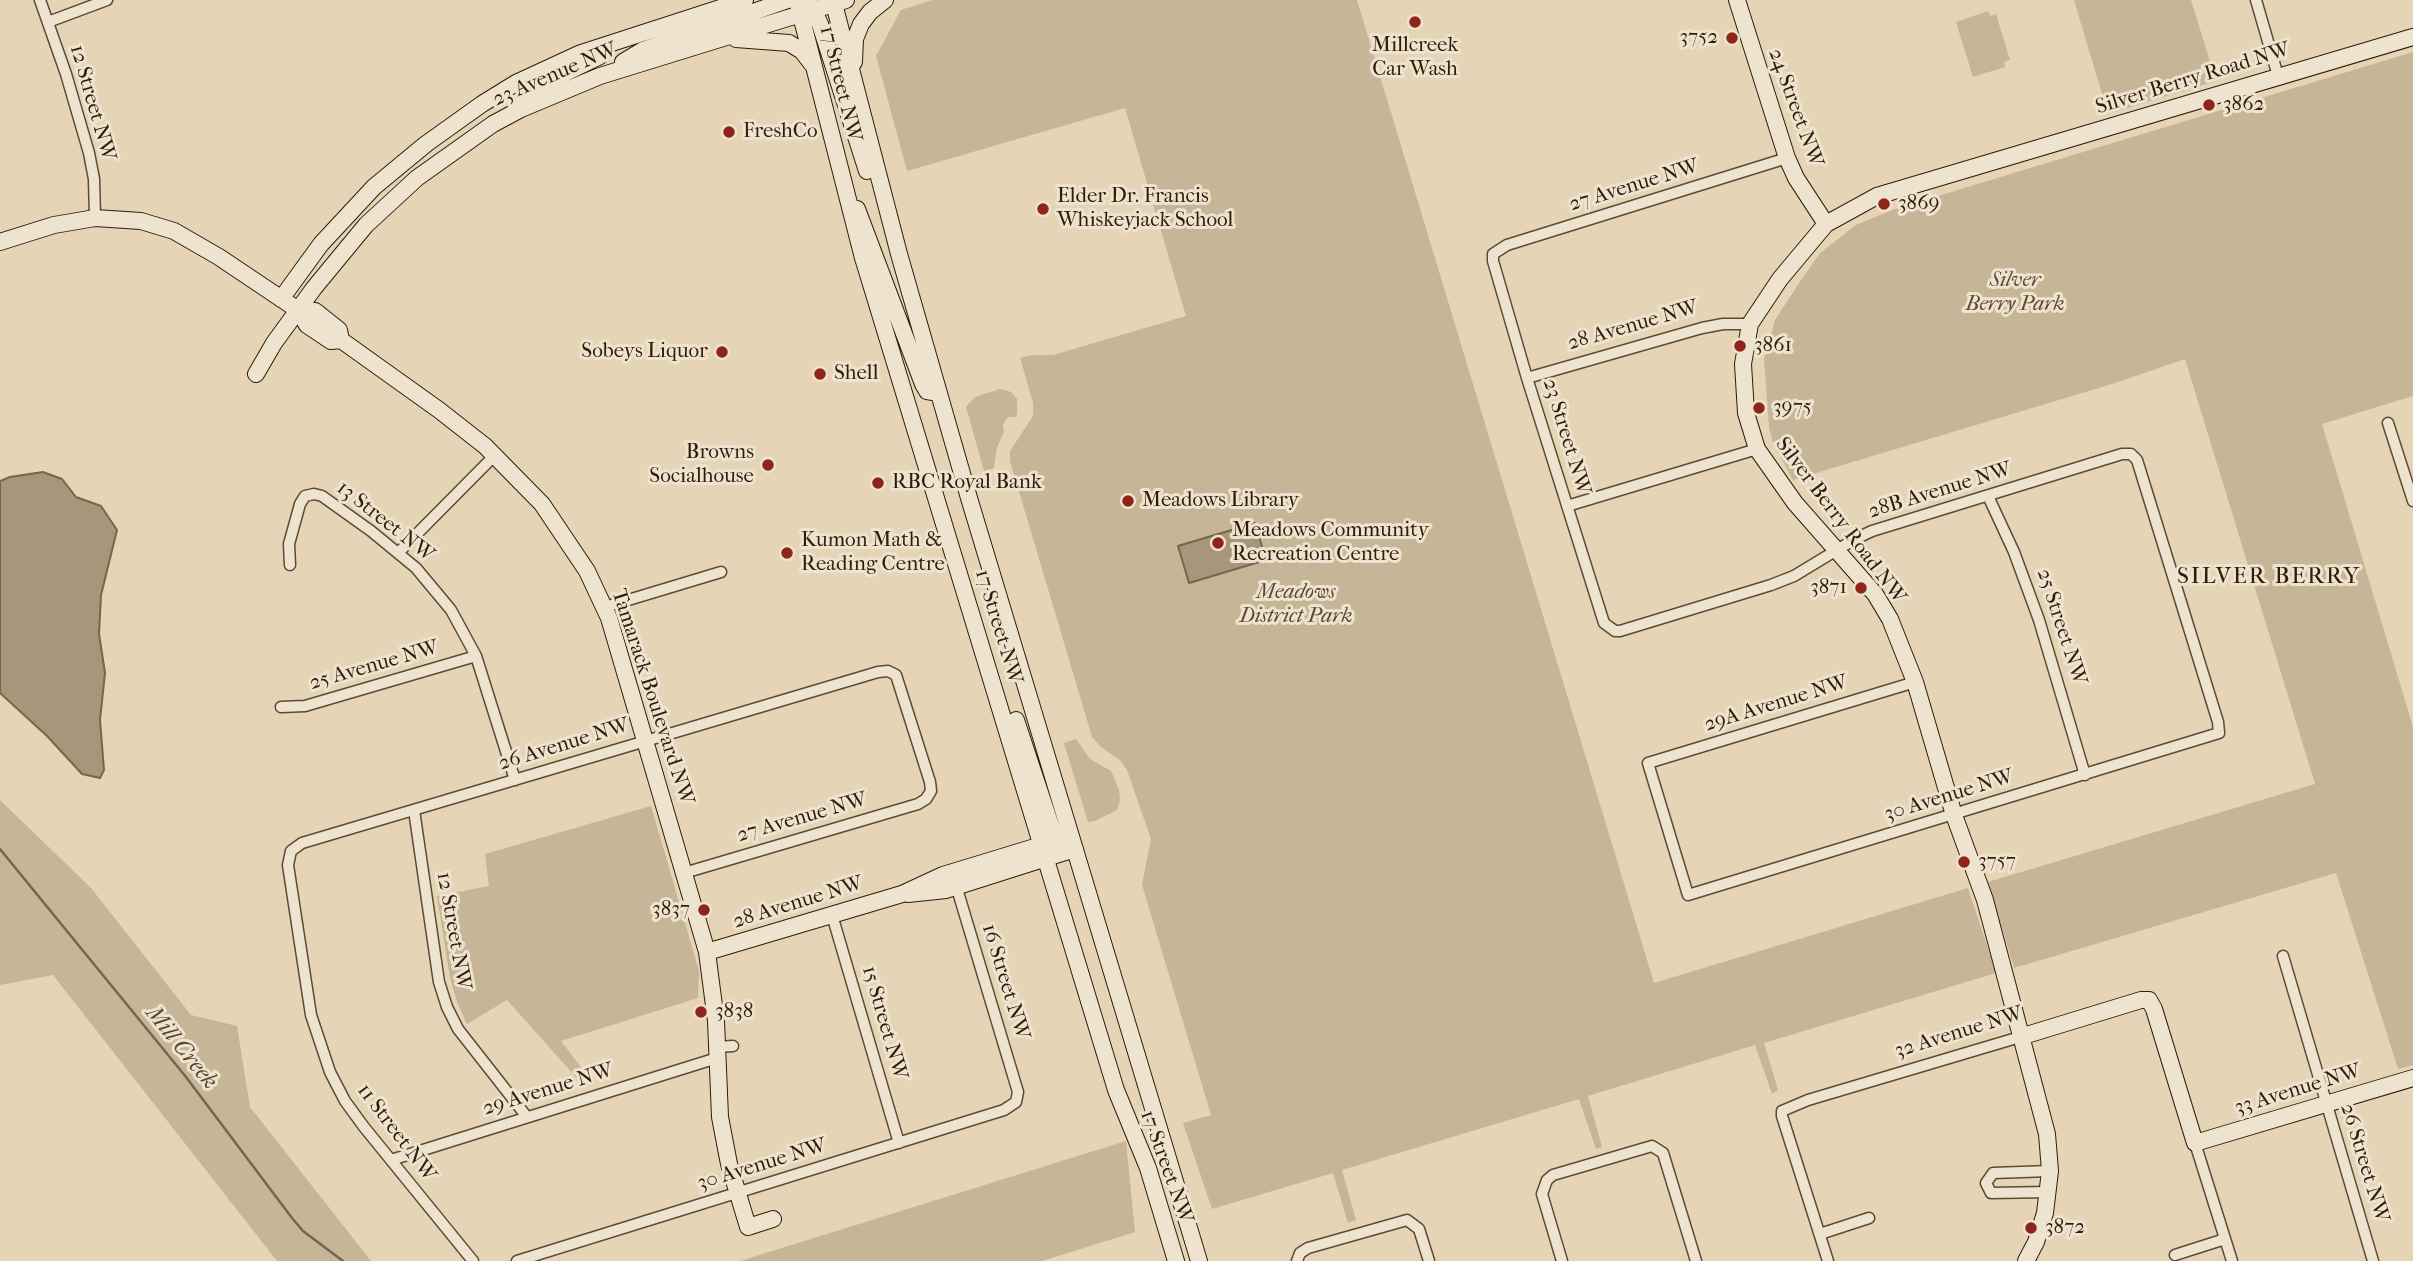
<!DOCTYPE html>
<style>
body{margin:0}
canvas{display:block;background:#e5d4b5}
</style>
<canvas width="2413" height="1261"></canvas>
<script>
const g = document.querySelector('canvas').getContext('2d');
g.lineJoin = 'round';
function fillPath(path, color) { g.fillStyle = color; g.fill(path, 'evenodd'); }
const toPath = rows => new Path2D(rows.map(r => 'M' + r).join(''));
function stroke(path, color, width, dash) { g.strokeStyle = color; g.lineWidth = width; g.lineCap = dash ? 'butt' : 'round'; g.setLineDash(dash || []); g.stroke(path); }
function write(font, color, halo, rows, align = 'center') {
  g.font = font + ' "IM FELL French Canon",serif'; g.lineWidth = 6; g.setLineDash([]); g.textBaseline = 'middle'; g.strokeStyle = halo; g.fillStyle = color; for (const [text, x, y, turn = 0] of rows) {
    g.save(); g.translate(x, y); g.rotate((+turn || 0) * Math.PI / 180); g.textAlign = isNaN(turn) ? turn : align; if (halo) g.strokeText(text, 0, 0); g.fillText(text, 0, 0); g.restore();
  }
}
const green = toPath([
 [932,0,1357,0,1654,983,1968,888,1996,973,1764,1043,1778,1090,1772,1094,1755,1045,1588,1096,1602,1147,1596,1149,1579,1099,1342,1170,1356,1220,1348,1223,1333,1173,1212,1209,1183,1123,1211,1115,1142,885,1151,839,1127,770,1120,760,1101,747,1092,737,1010,461,1010,451,1033,416,1033,403,1020,358,1033,355,1053,355,1186,316,1125,108,907,171,876,56,901,10],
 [2074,0,2191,0,2216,81,2108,114],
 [1988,11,1990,16,1996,14,2010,60,2004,62,2005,67,1973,77,1956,22],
 [2413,52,2413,396,2322,424,2413,727,2413,1065,2398,1069,2336,873,2014,968,1988,882,2315,784,2185,359,2112,384,1793,480,1773,443,1769,427,1764,359,1775,320,1799,283,1820,253,1856,225,1895,209],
 [1000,389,1011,392,1017,399,1017,414,1015,417,1008,417,1003,424,1004,432,997,447,994,468,984,471,966,407,975,397],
 [1076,739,1090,759,1111,771,1119,789,1120,800,1117,810,1095,821,1088,822,1064,743],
 [0,800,91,888,191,1015,237,1026,250,1107,371,1261,277,1261,53,975,0,985],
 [651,806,699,971,698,998,561,1041,593,1083,584,1086,507,1000,467,1024,458,1005,450,978,437,896,489,886,485,854],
 [1126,1141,1135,1232,1042,1261,740,1261]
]);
const water = toPath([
 [43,472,62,479,76,497,101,506,117,530,101,595,99,634,105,673,100,720,104,770,100,778,82,774,47,736,0,693,0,481,10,477,43,472],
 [1255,523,1266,560,1189,583,1178,546,1255,523]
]);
const stream = toPath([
 [0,849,186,1077,292,1218,303,1231,343,1261]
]);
const street = toPath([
 [40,0,66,74,89,153,94,179,95,218],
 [2256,0,2278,76],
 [48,22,107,0],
 [1787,158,1507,245,1493,254,1493,261,1527,378,1604,623,1615,631,1620,631,1771,585,1794,576,1855,539,1872,531,2122,454,2131,454,2137,460,2218,722,2219,733,1688,895,1648,763,1915,682],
 [1527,378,1702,328,1723,324,1750,324],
 [2388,423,2413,501],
 [1988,496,2014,552,2039,620,2085,775],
 [1567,506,1757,449],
 [399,552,495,455],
 [290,565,289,544,300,504,305,496,314,494,322,496,371,531,416,568,451,610,476,656,515,780],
 [605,607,721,572],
 [281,707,305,706,476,656],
 [414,810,439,982,447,1007,458,1029,527,1117],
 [832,915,899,1143],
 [2283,956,2373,1261],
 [717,1047,733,1046],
 [2195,1143,2232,1261],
 [391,1160,717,1058],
 [2049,1192,1991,1193,1986,1183,1993,1173,2050,1171],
 [1820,1234,1869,1218],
 [2175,1255,2225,1239],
 [473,1261,364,1127,345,1101,330,1072,311,1015,288,865,291,851,302,843,878,672,888,671,896,675,930,782,931,791,926,799,918,804,684,873],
 [517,1261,1004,1110,1016,1102,1018,1092,955,882],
 [1297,1261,1300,1253,1308,1248,1407,1220,1419,1229,1429,1261],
 [1562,1261,1542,1194,1547,1180,1553,1175,1652,1146,1663,1153,1696,1261],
 [1828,1261,1782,1116,1782,1111,1808,1100,2020,1037]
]);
const secondary = toPath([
 [797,0,863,258,1116,1090,1148,1168,1176,1261],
 [833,0,899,254,969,498,1199,1261],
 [1737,0,1787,158,1796,178,1826,224],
 [810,3,820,24,867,171],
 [736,39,789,43,802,51,812,64],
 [623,62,643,50,788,0],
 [854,62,855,39,861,24,870,12,885,0],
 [521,109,525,98,534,88,600,56],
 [857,209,923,384,927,391,939,393],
 [0,242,54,225,95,218,141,221,174,231,219,257,298,310,307,325,331,341,341,340,439,410,485,446,542,504,587,571,609,618,707,952,716,1021,720,1117,729,1164,748,1227,773,1219],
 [281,299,321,244,374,187,426,144,482,104,516,83,581,53,745,0],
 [298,310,315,311,319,314,339,330,341,340],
 [256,374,274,343,314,288,366,225,417,178,493,124,521,109,600,76,846,0],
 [1016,720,1054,835,1062,846],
 [908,894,946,890,1075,849],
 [707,952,902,894,943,875,1071,836],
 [2020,1037,2141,1000,2149,1000,2154,1009,2195,1143,2413,1078],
 [2026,1261,2036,1242,2045,1213,2050,1171,2047,1134,1985,900,1954,815,1915,682,1890,619,1875,594,1795,503,1757,449,1746,413,1743,364,1750,324,1780,279,1826,224,1877,196,2413,37]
]);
const markers = [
 [1415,22,7,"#8f2418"],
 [1732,38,7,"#8f2418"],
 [2209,105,7,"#8f2418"],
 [729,132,7,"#8f2418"],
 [1884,204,7,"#8f2418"],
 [1043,209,7,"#8f2418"],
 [1740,346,7,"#8f2418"],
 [722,352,7,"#8f2418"],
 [820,374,7,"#8f2418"],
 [1759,408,7,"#8f2418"],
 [768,465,7,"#8f2418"],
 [878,483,7,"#8f2418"],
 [1128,501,7,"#8f2418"],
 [1218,543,7,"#8f2418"],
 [787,553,7,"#8f2418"],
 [1861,588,7,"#8f2418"],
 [1964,862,7,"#8f2418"],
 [704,910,7,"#8f2418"],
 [701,1012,7,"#8f2418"],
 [2031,1228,7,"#8f2418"]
];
const poiNames = [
 ["3752",1718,38,"right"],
 ["Millcreek",1415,46,"center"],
 ["Car Wash",1415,70,"center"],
 ["3862",2223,105],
 ["FreshCo",743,132],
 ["Elder Dr. Francis",1057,197],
 ["Whiskeyjack School",1057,221],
 ["3869",1898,204],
 ["3861",1754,346],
 ["Sobeys Liquor",708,352,"right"],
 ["Shell",834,374],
 ["3975",1773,408],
 ["Browns",754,453,"right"],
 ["Socialhouse",754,477,"right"],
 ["RBC Royal Bank",892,483],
 ["Meadows Library",1142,501],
 ["Meadows Community",1232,531],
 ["Recreation Centre",1232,555],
 ["Kumon Math &",801,541],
 ["Reading Centre",801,565],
 ["3871",1847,588,"right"],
 ["3757",1978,862],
 ["3837",690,910,"right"],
 ["3838",715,1012],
 ["3872",2045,1228]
];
const streetNames = [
 ["23 Avenue NW",555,75,-23],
 ["Silver Berry Road NW",2193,79,-17],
 ["17 Street NW",840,84,76],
 ["12 Street NW",92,103,74],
 ["24 Street NW",1795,108,70],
 ["27 Avenue NW",1634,186,-17],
 ["28 Avenue NW",1633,326,-16],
 ["23 Street NW",1566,437,73],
 ["28B Avenue NW",1940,491,-17],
 ["Silver Berry Road NW",1840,521,53],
 ["13 Street NW",385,522,38],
 ["17 Street NW",998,627,73],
 ["25 Street NW",2061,627,72],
 ["25 Avenue NW",374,666,-16],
 ["Tamarack Boulevard NW",652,697,72],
 ["29A Avenue NW",1776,704,-17],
 ["26 Avenue NW",564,745,-17],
 ["30 Avenue NW",1949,796,-17],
 ["27 Avenue NW",802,818,-16],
 ["28 Avenue NW",798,903,-17],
 ["12 Street NW",453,931,80],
 ["16 Street NW",1005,982,73],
 ["15 Street NW",884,1023,74],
 ["32 Avenue NW",1959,1033,-17],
 ["29 Avenue NW",548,1090,-17],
 ["33 Avenue NW",2298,1090,-17],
 ["11 Street NW",396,1133,53],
 ["26 Street NW",2364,1163,73],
 ["30 Avenue NW",762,1165,-17],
 ["17 Street NW",1166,1167,70]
];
const parkNames = [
 ["Silver",2015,281],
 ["Berry Park",2015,305],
 ["Meadows",1296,593],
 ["District Park",1296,617]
];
const neighbourhoodNames = [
 ["SILVER BERRY",2269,577]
];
const waterNames = [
 ["Mill Creek",181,1048,51]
];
fillPath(green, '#c6b597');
fillPath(water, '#a7967a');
stroke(water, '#77664c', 2);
stroke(stream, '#77664c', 2.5);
stroke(street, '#5c4b32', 13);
stroke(secondary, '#2e1d07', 18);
stroke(street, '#eee3cf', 10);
stroke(secondary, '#eee3cf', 16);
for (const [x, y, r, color] of markers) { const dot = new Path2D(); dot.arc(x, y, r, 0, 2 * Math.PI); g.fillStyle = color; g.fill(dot); stroke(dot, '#eee3cf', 2.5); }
write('21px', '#2e1d07', '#eee3cf', poiNames, 'left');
write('21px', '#2e1d07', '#eee3cf', streetNames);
write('italic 21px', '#5c4b32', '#eee3cf', parkNames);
g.letterSpacing = '2px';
write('23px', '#2e1d07', '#eee3cf', neighbourhoodNames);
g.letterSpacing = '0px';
write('italic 23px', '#58472f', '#eee3cf', waterNames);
</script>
